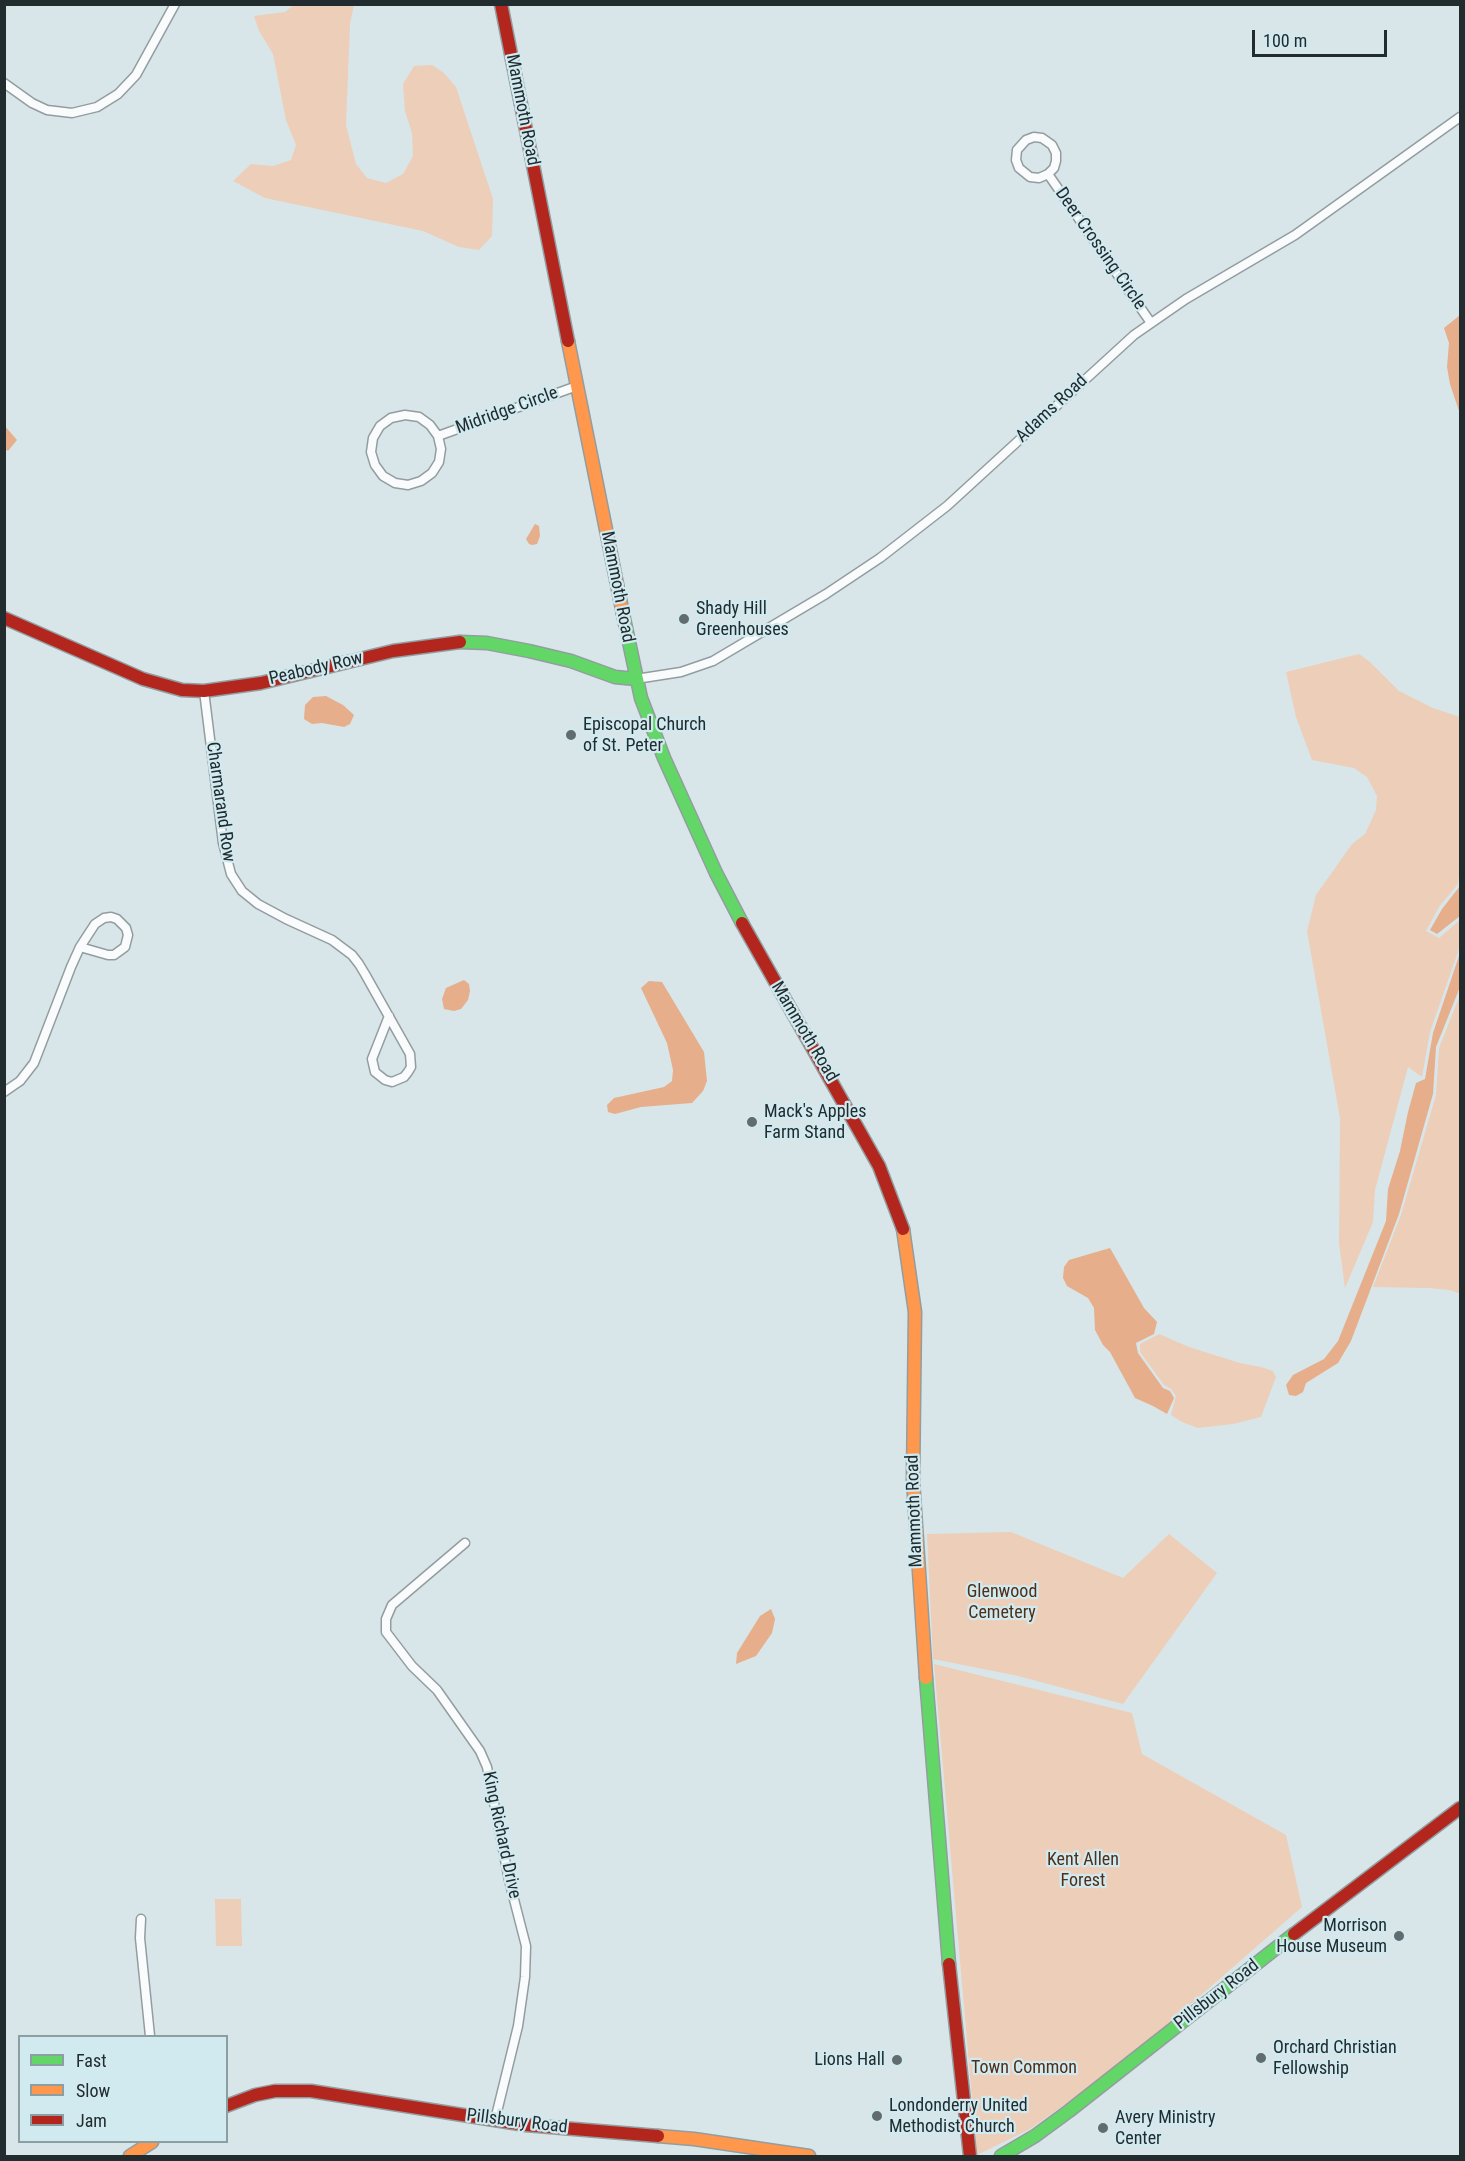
<!DOCTYPE html>
<style>
body{margin:0}
#map{position:relative;width:1465px;height:2161px;overflow:hidden;background:#d8e6e9;font-family:"Roboto Condensed",sans-serif}
canvas{display:block}
.frame{position:absolute;inset:0;border:6px solid #222b2d;pointer-events:none}
.legend{position:absolute;left:18px;top:2035px;width:210px;height:108px;box-sizing:border-box;background:#d1eaf0;border:2px solid #8b9ea2;margin:0;padding:8px 10px;list-style:none;font-size:18px;color:#222b2d}
.legend li{display:flex;align-items:center;gap:12px;height:30px}
.legend b{width:30px;border:2px solid #8b9ea2}
.scale{position:absolute;left:1252px;top:30px;width:135px;height:27px;box-sizing:border-box;border:3px solid #222b2d;border-top:0;padding-left:8px;font-size:18px;line-height:21px;white-space:nowrap;color:#222b2d;-webkit-text-stroke:4px #d1eaf0;paint-order:stroke}
</style>
<div id="map">
<canvas width="1465" height="2161"></canvas>
<div class="frame"></div>
<ul class="legend">
<li><b style="height:8px;background:#63d668"></b>Fast</li>
<li><b style="height:8px;background:#ff974d"></b>Slow</li>
<li><b style="height:8px;background:#b3261e"></b>Jam</li>
</ul>
<div class="scale">100 m</div>
</div>
<script>
const g = document.querySelector('canvas').getContext('2d');
g.lineJoin = 'round';
function fillPath(path, color) { g.fillStyle = color; g.fill(path, 'evenodd'); }
const toPath = rows => new Path2D(rows.map(r => 'M' + r).join(''));
function stroke(path, color, width, dash) { g.strokeStyle = color; g.lineWidth = width; g.lineCap = dash ? 'butt' : 'round'; g.setLineDash(dash || []); g.stroke(path); }
function write(font, color, halo, rows, align = 'center') {
  g.font = font + ' "Roboto Condensed",sans-serif'; g.lineWidth = 4.5; g.setLineDash([]); g.textBaseline = 'middle'; g.strokeStyle = halo; g.fillStyle = color; for (const [text, x, y, turn = 0] of rows) {
    g.save(); g.translate(x, y); g.rotate((+turn || 0) * Math.PI / 180); g.textAlign = isNaN(turn) ? turn : align; if (halo) g.strokeText(text, 0, 0); g.fillText(text, 0, 0); g.restore();
  }
}
const green = toPath([
 [294,5,354,5,350,24,346,125,356,164,367,178,386,183,403,174,413,156,412,133,405,111,403,84,414,66,432,65,444,73,456,87,493,199,492,236,479,250,459,247,423,231,265,198,233,181,251,164,273,166,291,160,296,145,286,120,273,54,259,31,254,16,285,12],
 [1359,654,1370,662,1399,691,1433,708,1460,717,1460,866,1458,884,1439,907,1426,931,1439,938,1460,920,1460,946,1430,1032,1422,1077,1408,1067,1375,1190,1373,1222,1345,1288,1339,1243,1340,1118,1307,931,1316,895,1352,844,1365,834,1376,810,1377,796,1367,777,1354,768,1312,760,1296,717,1286,672],
 [1460,995,1460,1294,1450,1290,1428,1288,1373,1287,1401,1215,1436,1095,1439,1048],
 [1159,1334,1189,1347,1240,1363,1261,1367,1273,1371,1276,1377,1261,1417,1233,1424,1198,1428,1182,1422,1171,1415,1176,1396,1171,1389,1164,1385,1140,1352,1140,1344],
 [1011,1532,1123,1578,1169,1534,1217,1573,1123,1704,1018,1676,933,1659,927,1534],
 [934,1664,1132,1713,1142,1754,1286,1835,1302,1907,1121,2065,1030,2129,977,2155],
 [215,1899,241,1899,242,1946,216,1946]
]);
const water = toPath([
 [1460,315,1460,414,1450,384,1447,367,1449,343,1444,328],
 [4,425,17,440,8,451,5,449],
 [535,524,539,526,540,536,537,544,532,545,529,544,526,539],
 [326,696,343,705,354,715,350,724,344,727,322,723,312,724,304,719,305,705,313,697],
 [1460,886,1460,916,1437,934,1430,930,1442,909],
 [1460,953,1460,987,1436,1047,1433,1094,1399,1214,1351,1341,1338,1363,1306,1383,1303,1392,1296,1396,1289,1395,1286,1385,1293,1375,1324,1359,1338,1341,1386,1221,1388,1189,1400,1151,1408,1112,1416,1083,1425,1079,1433,1033],
 [464,980,469,984,470,991,468,1000,461,1009,454,1011,444,1009,442,999,446,988],
 [649,981,662,982,704,1052,707,1081,703,1091,692,1103,641,1107,615,1114,608,1112,607,1105,614,1098,664,1087,672,1081,673,1070,667,1043,641,988],
 [1110,1248,1144,1308,1157,1322,1154,1334,1136,1343,1138,1353,1163,1388,1170,1391,1174,1398,1167,1414,1153,1406,1135,1398,1110,1352,1103,1345,1095,1330,1094,1308,1088,1298,1067,1286,1063,1278,1064,1267,1069,1260],
 [771,1609,775,1619,772,1633,756,1656,736,1664,737,1653,760,1616]
]);
const street = toPath([
 [4,83,32,103,47,110,72,113,97,107,118,94,136,75,175,4],
 [1048,174,1039,178,1030,177,1019,168,1016,160,1017,150,1026,140,1034,137,1042,138,1052,145,1056,153,1056,161,1054,168,1048,174,1151,323],
 [438,436,441,449,439,462,432,473,421,481,408,485,395,483,383,476,375,465,371,452,373,438,380,426,391,418,405,415,419,417,430,425,438,436,577,386],
 [636,679,681,672,713,661,826,594,880,558,947,506,1134,335,1186,299,1295,235,1460,117],
 [204,691,223,843,231,874,242,891,258,904,286,919,332,940,352,955,359,964,365,974,410,1054,411,1067,408,1072,404,1077,392,1082,385,1080,375,1072,372,1059,389,1016],
 [4,1092,20,1081,34,1063,71,967,80,947,95,924,104,918,111,917,117,919,126,928,128,935,125,947,114,955,108,955,80,947],
 [465,1543,392,1605,386,1619,386,1632,412,1666,437,1690,480,1751,487,1767,509,1880,526,1946,525,1977,518,2026,495,2120],
 [141,1919,140,1938,150,2036]
]);
const fast = toPath([
 [623,614,641,698,664,758,716,873,742,923],
 [460,642,487,643,529,651,571,661,615,677,636,679],
 [926,1678,949,1964],
 [1001,2156,1035,2136,1069,2111,1294,1934]
]);
const slow = toPath([
 [568,341,623,614],
 [903,1229,915,1312,913,1480,926,1678],
 [658,2136,694,2139,809,2156],
 [130,2156,152,2142]
]);
const jam = toPath([
 [501,4,568,341],
 [4,618,143,679,182,690,204,691,261,683,393,651,460,642],
 [742,923,879,1166,903,1229],
 [1294,1934,1460,1808],
 [949,1964,970,2156],
 [226,2106,255,2095,275,2091,311,2091,526,2125,658,2136]
]);
const markers = [
 [684,619,6,"#626c6f"],
 [571,735,6,"#626c6f"],
 [752,1122,6,"#626c6f"],
 [1399,1936,6,"#626c6f"],
 [1261,2058,6,"#626c6f"],
 [897,2060,6,"#626c6f"],
 [877,2116,6,"#626c6f"],
 [1103,2128,6,"#626c6f"]
];
const streetNames = [
 ["Mammoth Road",522,110,79],
 ["Deer Crossing Circle",1100,249,55],
 ["Adams Road",1052,409,-43],
 ["Midridge Circle",507,411,-20],
 ["Mammoth Road",617,587,79],
 ["Peabody Row",316,669,-13],
 ["Charmarand Row",220,802,82],
 ["Mammoth Road",804,1032,59],
 ["Mammoth Road",915,1511,-92],
 ["King Richard Drive",501,1835,78],
 ["Pillsbury Road",1217,1995,-38],
 ["Pillsbury Road",517,2122,7]
];
const poiNames = [
 ["Shady Hill",696,609],
 ["Greenhouses",696,630],
 ["Episcopal Church",583,725],
 ["of St. Peter",583,746],
 ["Mack's Apples",764,1112],
 ["Farm Stand",764,1133],
 ["Morrison",1387,1926,"right"],
 ["House Museum",1387,1947,"right"],
 ["Orchard Christian",1273,2048],
 ["Fellowship",1273,2069],
 ["Lions Hall",885,2060,"right"],
 ["Londonderry United",889,2106],
 ["Methodist Church",889,2127],
 ["Avery Ministry",1115,2118],
 ["Center",1115,2139]
];
const parkNames = [
 ["Glenwood",1002,1592],
 ["Cemetery",1002,1613],
 ["Kent Allen",1083,1860],
 ["Forest",1083,1881],
 ["Town Common",1024,2068]
];
fillPath(green, '#edceb9');
fillPath(water, '#e6ae8a');
stroke(street, '#939d9f', 11);
stroke(fast, '#939d9f', 15);
stroke(slow, '#939d9f', 15);
stroke(jam, '#939d9f', 15);
stroke(street, '#f9fbfc', 8);
stroke(fast, '#63d668', 12);
stroke(slow, '#ff974d', 12);
stroke(jam, '#b3261e', 12);
for (const [x, y, r, color] of markers) { const dot = new Path2D(); dot.arc(x, y, r, 0, 2 * Math.PI); g.fillStyle = color; g.fill(dot); stroke(dot, '#d1eaf0', 2); }
write('18px', '#222b2d', '#d1eaf0', streetNames);
write('18px', '#222b2d', '#d1eaf0', poiNames, 'left');
write('18px', '#512e17', '#d1eaf0', parkNames);
</script>
